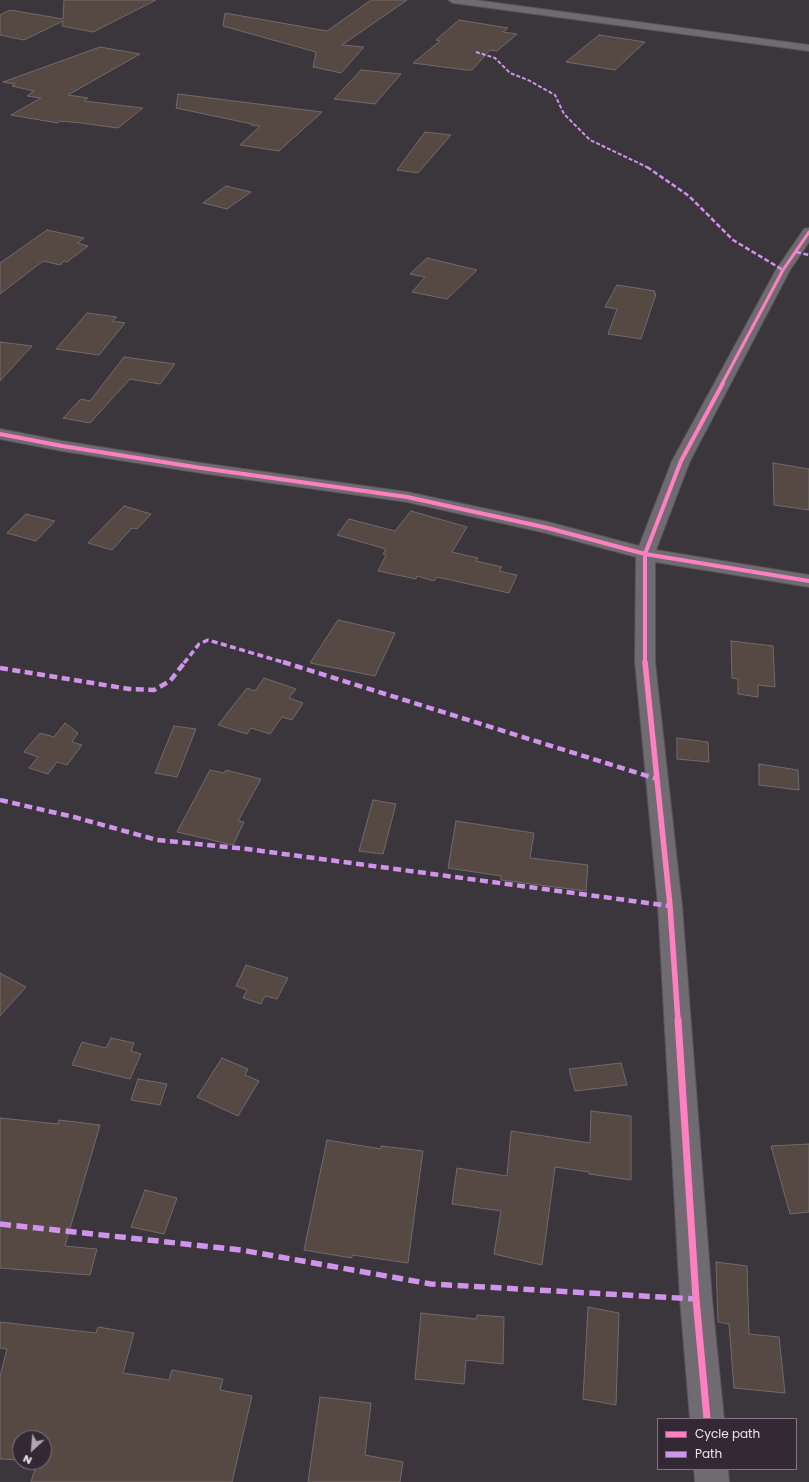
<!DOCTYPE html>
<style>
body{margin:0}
#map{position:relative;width:809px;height:1482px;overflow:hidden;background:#3b353c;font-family:Poppins,sans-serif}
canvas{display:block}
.legend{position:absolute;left:657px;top:1418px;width:140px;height:52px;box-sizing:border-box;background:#342835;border:1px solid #7e747f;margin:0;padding:5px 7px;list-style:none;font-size:12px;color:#ede5ee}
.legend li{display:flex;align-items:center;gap:8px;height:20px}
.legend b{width:20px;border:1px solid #7e747f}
.north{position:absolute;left:12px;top:1430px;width:40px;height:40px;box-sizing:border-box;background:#342835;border:1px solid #7e747f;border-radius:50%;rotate:206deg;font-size:11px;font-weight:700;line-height:16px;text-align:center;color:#ede5ee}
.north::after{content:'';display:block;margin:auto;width:14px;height:18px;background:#afa7b0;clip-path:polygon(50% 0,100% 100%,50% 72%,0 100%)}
</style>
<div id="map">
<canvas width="809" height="1482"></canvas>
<ul class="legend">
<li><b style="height:5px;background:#ff80c0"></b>Cycle path</li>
<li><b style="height:5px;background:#d193ec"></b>Path</li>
</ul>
<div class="north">N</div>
</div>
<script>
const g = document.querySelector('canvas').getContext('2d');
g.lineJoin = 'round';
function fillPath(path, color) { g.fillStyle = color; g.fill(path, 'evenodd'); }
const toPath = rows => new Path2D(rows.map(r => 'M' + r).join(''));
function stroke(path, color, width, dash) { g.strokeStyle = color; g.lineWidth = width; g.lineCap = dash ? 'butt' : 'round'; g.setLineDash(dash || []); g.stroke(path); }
const building = toPath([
 [64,0,156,0,93,32,62,26,63,21,24,40,0,35,0,15,10,10,63,19,64,0],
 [371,0,407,0,342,45,364,47,341,73,313,67,316,52,223,26,225,13,327,31,371,0],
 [459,20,508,28,503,32,517,34,497,51,490,50,472,70,466,70,413,63,440,41,436,40,459,20],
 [599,35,645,42,615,70,566,62,599,35],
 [100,47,140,54,68,95,88,98,84,101,143,108,118,128,81,123,60,121,58,123,11,115,41,98,27,96,34,91,12,86,15,84,3,82,100,47],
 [361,70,401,74,375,104,334,99,361,70],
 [178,94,322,112,279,151,240,145,260,126,251,125,252,124,176,108,178,94],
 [425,132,451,135,418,173,397,170,425,132],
 [226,186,251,192,227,209,203,203,226,186],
 [47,230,84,238,77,243,88,246,67,262,64,261,60,265,43,261,0,294,0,263,47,230],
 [427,258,477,270,447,299,412,292,425,277,410,274,427,258],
 [617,285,655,291,654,294,656,294,641,339,608,334,617,309,605,307,617,285],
 [87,313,117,317,112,321,125,323,99,355,56,349,87,313],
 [0,342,32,346,0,381,0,342],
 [124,357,175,364,160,384,130,379,90,423,63,418,81,399,90,401,124,357],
 [773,463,809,469,809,510,774,505,773,463],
 [124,506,151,514,137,529,132,528,112,550,88,543,124,506],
 [411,511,467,527,452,552,478,558,476,561,502,567,499,571,517,575,509,593,437,577,434,581,417,576,416,579,378,571,386,555,383,554,386,549,337,535,349,519,395,531,411,511],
 [26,514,55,521,36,541,7,533,26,514],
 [338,620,395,633,375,676,310,663,338,620],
 [731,641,773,646,775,687,758,685,758,697,738,694,738,679,732,678,731,641],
 [264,678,296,689,289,698,303,703,292,720,282,717,270,734,251,728,247,734,218,725,247,688,255,691,264,678],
 [65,723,78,733,72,742,82,745,67,765,57,762,48,774,29,768,38,757,24,752,40,733,54,737,65,723],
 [174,726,196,729,177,777,155,773,174,726],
 [677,738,708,742,709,762,677,759,677,738],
 [759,764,798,770,799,790,759,785,759,764],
 [210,770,224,773,226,770,261,779,238,821,244,822,233,845,177,832,210,770],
 [373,800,396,804,383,854,359,851,373,800],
 [456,821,534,833,530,858,588,865,586,891,501,880,501,876,448,868,456,821],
 [246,965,288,978,277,999,265,996,261,1004,243,998,247,990,236,986,246,965],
 [0,973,26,987,0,1016,0,973],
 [111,1038,134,1043,131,1051,141,1054,130,1079,72,1065,82,1042,106,1048,111,1038],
 [222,1058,248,1069,245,1075,259,1081,238,1116,197,1097,222,1058],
 [621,1063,627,1085,575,1091,569,1069,621,1063],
 [138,1079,167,1084,160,1105,131,1100,138,1079],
 [591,1111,631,1116,631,1180,589,1174,589,1172,555,1167,542,1265,494,1254,501,1211,452,1204,457,1168,507,1176,511,1131,590,1143,591,1111],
 [0,1118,58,1124,59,1120,100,1125,65,1246,97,1249,90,1275,0,1268,0,1118],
 [327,1140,381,1149,381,1146,423,1151,408,1263,352,1255,352,1258,304,1250,327,1140],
 [809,1144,809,1212,790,1214,771,1146,809,1144],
 [145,1190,177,1198,164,1234,131,1227,145,1190],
 [716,1262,747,1266,749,1334,779,1337,785,1393,734,1388,729,1324,718,1322,716,1262],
 [588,1307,619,1313,616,1405,583,1399,588,1307],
 [421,1313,476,1319,477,1315,504,1317,503,1364,466,1360,464,1384,415,1379,421,1313],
 [0,1322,96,1333,98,1327,134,1333,123,1373,169,1380,172,1370,223,1379,220,1390,252,1396,232,1482,31,1482,37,1462,44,1462,44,1438,20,1438,20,1460,0,1459,0,1376,7,1349,0,1348,0,1322],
 [320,1397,371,1403,365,1455,403,1462,400,1482,308,1482,320,1397]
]);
const minor = toPath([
 [448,0,475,0,809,45,809,51,453,3,448,0],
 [809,228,809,242,790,270,690,461,656,550,809,575,809,587,655,562,655,662,682,906,712,1299,724,1419,690,1419,680,1299,658,906,635,662,636,557,546,533,407,502,201,473,62,451,0,439,0,429,62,441,201,463,407,492,548,522,639,546,672,461,776,270,804,229,809,228],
 [694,1469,728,1469,729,1482,695,1482,694,1469]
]);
const quietFar4 = toPath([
 [476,52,495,58,510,73,528,80,555,95,564,114,590,140,649,168]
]);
const quietFar3 = toPath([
 [647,167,689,196,733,240,783,270],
 [796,252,809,255]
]);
const quietFar2 = toPath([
 [184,663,199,644,208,640,286,663]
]);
const quietFar1 = toPath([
 [283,662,657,779],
 [0,668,129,689,154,690,170,681,185,662],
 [0,800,74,817,157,840,247,849,670,906]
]);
const quiet = toPath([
 [0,1224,241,1250,431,1284,696,1299]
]);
const cyclewayFar3 = toPath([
 [722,384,783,270,809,232]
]);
const cyclewayFar2 = toPath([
 [0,434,62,446,201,468,407,497,548,528,645,554,809,581],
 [645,663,645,554,681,461,723,383]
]);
const cyclewayFar1 = toPath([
 [645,662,670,906,678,1021]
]);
const cycleway = toPath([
 [678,1020,696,1299,707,1419]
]);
fillPath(building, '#564842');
stroke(building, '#726b6c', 1);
stroke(minor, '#575258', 2);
fillPath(minor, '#706b71');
stroke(quietFar4, '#d193ec', 2, [4, 2]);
stroke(quietFar3, '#d193ec', 2.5, [5, 2.5]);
stroke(quietFar2, '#d193ec', 3.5, [6, 3.5]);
stroke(quietFar1, '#d193ec', 4.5, [8, 4.5]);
stroke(quiet, '#d193ec', 5.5, [11, 5.5]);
stroke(cyclewayFar3, '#ff80c0', 3);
stroke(cyclewayFar2, '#ff80c0', 4);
stroke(cyclewayFar1, '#ff80c0', 5.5);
stroke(cycleway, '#ff80c0', 7);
</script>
